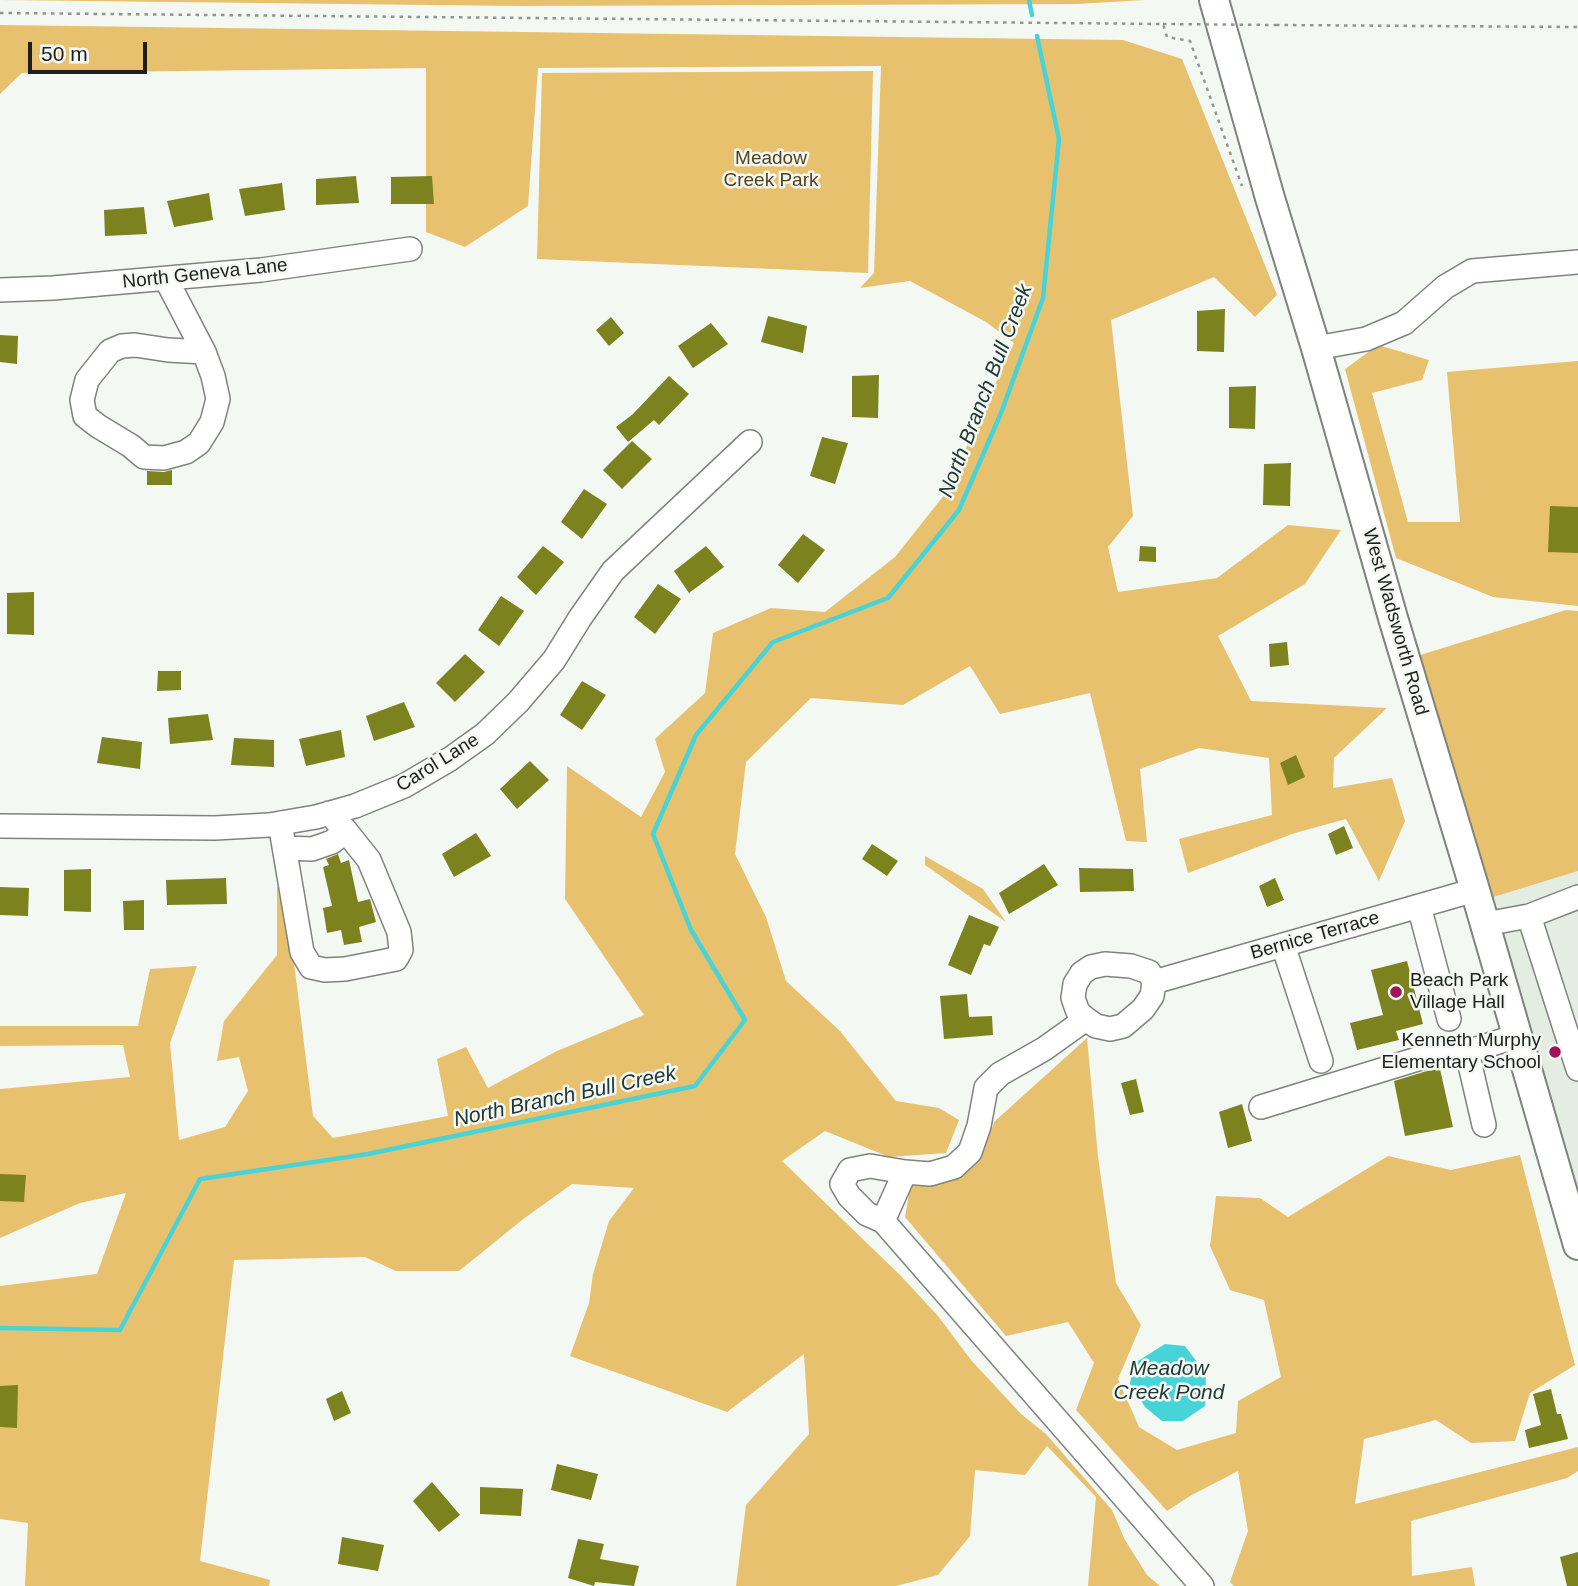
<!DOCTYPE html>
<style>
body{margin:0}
#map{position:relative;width:1578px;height:1586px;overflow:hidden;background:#f3f8f3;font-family:Helvetica,sans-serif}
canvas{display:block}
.scale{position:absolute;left:28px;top:42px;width:119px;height:32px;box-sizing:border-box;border:4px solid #1d1e1d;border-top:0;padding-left:9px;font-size:21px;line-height:24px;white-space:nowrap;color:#1d1e1d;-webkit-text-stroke:5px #f3f8f3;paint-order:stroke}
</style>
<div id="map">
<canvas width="1578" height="1586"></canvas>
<div class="scale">50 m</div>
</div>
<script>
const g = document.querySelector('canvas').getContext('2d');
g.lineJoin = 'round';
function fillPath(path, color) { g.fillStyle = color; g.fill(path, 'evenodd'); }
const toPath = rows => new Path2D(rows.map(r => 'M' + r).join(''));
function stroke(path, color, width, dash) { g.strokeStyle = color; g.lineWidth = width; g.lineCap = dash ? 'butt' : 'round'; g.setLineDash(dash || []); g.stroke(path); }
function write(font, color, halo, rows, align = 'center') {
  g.font = font + ' Helvetica,sans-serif'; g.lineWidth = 5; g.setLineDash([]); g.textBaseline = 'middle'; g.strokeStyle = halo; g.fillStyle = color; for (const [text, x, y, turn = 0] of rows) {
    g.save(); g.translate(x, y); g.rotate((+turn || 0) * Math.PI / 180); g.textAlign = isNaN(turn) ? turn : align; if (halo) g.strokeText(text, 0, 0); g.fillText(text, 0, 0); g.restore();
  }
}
const built = toPath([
 [1578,871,1578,1204,1487,899]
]);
const green = toPath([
 [0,0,1145,0,1077,4,519,6],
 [0,25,1123,40,1182,59,1277,295,1255,317,1214,277,1111,320,1133,516,1108,547,1118,592,1217,578,1288,525,1341,530,1305,584,1218,636,1251,701,1387,708,1334,758,1333,788,1392,778,1405,821,1379,881,1346,819,1295,833,1188,873,1179,839,1272,815,1269,758,1199,748,1140,769,1147,842,1126,841,1090,693,1000,714,970,666,903,705,811,698,746,762,735,854,766,917,786,981,840,1031,896,1101,939,1108,959,1120,946,1153,889,1157,825,1131,782,1161,901,1276,938,1316,971,1360,1021,1414,1046,1434,1112,1510,1125,1540,1147,1575,1160,1586,1088,1586,1096,1497,1047,1446,1025,1475,975,1470,970,1536,938,1575,896,1586,736,1586,746,1505,809,1434,804,1354,727,1412,570,1356,589,1303,593,1274,609,1221,634,1188,572,1184,522,1220,459,1271,396,1271,365,1257,234,1260,200,1561,270,1580,269,1586,25,1586,28,1523,0,1519,0,1286,97,1274,126,1193,80,1203,0,1238,0,1089,130,1077,123,1045,0,1046,0,1026,138,1026,150,969,197,966,170,1043,179,1140,225,1127,248,1091,239,1057,217,1061,224,1021,277,955,277,887,285,890,313,1116,333,1138,448,1116,437,1059,466,1047,488,1088,557,1051,644,1015,565,899,567,766,641,817,665,772,655,739,705,693,713,633,771,608,825,612,895,557,945,494,1014,343,986,322,910,281,860,288,874,273,881,66,538,68,528,206,465,247,426,232,426,68,22,73,0,94],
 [873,71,868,273,537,259,542,73],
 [1378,345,1429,360,1422,380,1372,393,1408,522,1460,522,1447,372,1578,361,1578,606,1493,597,1396,558,1345,369],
 [1566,610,1578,611,1578,871,1487,899,1417,656],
 [925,856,983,889,1006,922,925,865],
 [1087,1038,1098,1157,1116,1283,1141,1325,1118,1379,1139,1427,1177,1450,1236,1433,1238,1401,1281,1377,1264,1300,1230,1290,1210,1246,1216,1196,1260,1198,1288,1217,1388,1156,1451,1170,1520,1155,1575,1365,1530,1393,1515,1441,1471,1443,1436,1420,1364,1439,1355,1504,1578,1447,1578,1471,1567,1478,1411,1521,1412,1576,1472,1567,1475,1586,1234,1586,1230,1582,1248,1531,1238,1471,1190,1496,1167,1511,1076,1410,1094,1363,1068,1322,1006,1336,905,1217,911,1183,947,1182,976,1164,995,1121]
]);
const water = toPath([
 [1165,1344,1185,1346,1206,1374,1205,1406,1183,1421,1162,1421,1145,1407,1130,1384,1133,1364]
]);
const stream = toPath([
 [1029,0,1032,15],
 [0,1328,120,1330,200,1179,368,1154,695,1086,745,1020,691,930,653,834,696,735,773,642,888,598,959,510,1001,413,1043,298,1059,139,1037,36]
]);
const building = toPath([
 [356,176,359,203,316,205,316,179],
 [432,176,434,204,391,204,391,177],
 [282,183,285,210,245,216,239,189],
 [209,193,213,220,174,227,167,201],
 [144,207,147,234,105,236,104,210],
 [1225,309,1224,352,1197,351,1197,311],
 [768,316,807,326,803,353,761,342],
 [611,317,624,333,609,346,596,330],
 [711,323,728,344,693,368,678,346],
 [0,335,18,336,17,364,0,362],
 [879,375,878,418,852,417,852,376],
 [669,376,689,394,659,425,654,420,628,442,616,427,633,414],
 [1256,386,1255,429,1229,428,1229,387],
 [822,437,848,443,835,484,810,476],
 [632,441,652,459,622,489,603,470],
 [1291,463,1290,506,1263,505,1264,464],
 [172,470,172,485,147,485,147,471,164,472],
 [584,489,607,504,582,539,561,522],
 [1550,506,1578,507,1578,553,1548,552],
 [803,534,825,550,798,583,778,565],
 [543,546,564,562,536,595,517,577],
 [706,546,724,567,689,593,674,571],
 [1140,546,1156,547,1156,562,1139,561],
 [658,584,681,599,655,634,634,617],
 [34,592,34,635,7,634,7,593],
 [501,596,524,611,499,646,478,630],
 [1287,642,1289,665,1270,667,1269,644],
 [465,654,485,672,455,702,436,683],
 [158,671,181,671,181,690,157,691],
 [582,681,606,695,582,730,560,715],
 [404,702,415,727,374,741,366,716],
 [208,714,213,740,170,744,168,718],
 [341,730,345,757,306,766,299,739],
 [102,737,142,742,140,769,97,763],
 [234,738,274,740,274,767,231,765],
 [1296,755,1305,777,1288,785,1280,763],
 [530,761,549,780,517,809,500,789],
 [1344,826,1353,848,1336,855,1328,834],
 [476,833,491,856,454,877,442,854],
 [872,844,898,861,887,876,862,859],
 [338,854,341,863,349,860,358,902,370,899,376,922,359,927,362,942,344,945,341,930,327,933,323,908,332,906,323,867,329,865,326,859],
 [1044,864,1058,885,1009,914,999,893],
 [1079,868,1133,869,1134,891,1080,892],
 [91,869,91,912,64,911,64,870],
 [226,878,227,904,167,905,166,880],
 [1275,878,1284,900,1267,907,1259,886],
 [0,887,29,888,28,916,0,915],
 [144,900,144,930,124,930,123,901],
 [969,915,999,927,990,946,984,944,971,975,948,965],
 [1407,961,1423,1024,1396,1031,1399,1040,1357,1050,1350,1023,1383,1015,1371,970],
 [967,994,969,1017,992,1016,993,1035,944,1039,940,996],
 [1440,1069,1453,1127,1405,1136,1394,1081,1427,1071],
 [1136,1079,1144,1112,1130,1115,1121,1083],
 [1242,1104,1252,1141,1228,1148,1219,1112],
 [0,1174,26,1175,24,1202,0,1201],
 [18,1385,17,1428,0,1427,0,1386],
 [1551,1389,1557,1414,1561,1414,1568,1439,1529,1448,1525,1430,1541,1425,1533,1394],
 [342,1391,351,1413,334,1421,326,1399],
 [557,1464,598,1474,591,1500,551,1490],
 [432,1482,460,1515,439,1532,413,1501],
 [480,1487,523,1489,521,1516,480,1514],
 [342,1537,384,1545,378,1571,338,1564],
 [578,1539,604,1544,600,1559,639,1566,634,1586,595,1582,594,1586,568,1578],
 [1578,1552,1578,1586,1567,1586,1560,1557]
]);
const path = toPath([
 [0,13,1163,24,1167,37,1190,41,1242,186],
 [1276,25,1578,27]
]);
const minor = toPath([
 [166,279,204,352,213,376,218,399,212,422,199,443,186,452,164,458,144,457,131,446,98,426,85,416,82,400,87,380,110,351,122,346,135,345,168,350,204,352],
 [0,290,53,288,261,270,410,249],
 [1316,348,1366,339,1404,323,1445,287,1472,271,1578,262],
 [280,823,302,952,311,967,325,970,345,969,396,959,401,950,399,932,369,860,346,831,329,813],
 [0,826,215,828,269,825,316,817,355,806,404,786,450,759,485,734,518,702,554,660,580,618,613,571,750,442],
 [285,848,312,849,332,842,346,831],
 [1419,906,1449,1019],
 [1529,916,1578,1069],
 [1485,924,1529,916,1578,897],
 [1283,945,1321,1061],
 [1105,964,1131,966,1149,972,1154,982,1152,996,1143,1009,1123,1026,1110,1029,1096,1026,1086,1019,1078,1012,1073,998,1075,984,1082,973,1091,967,1105,964],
 [1154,982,1475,890],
 [1086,1019,1044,1049,1000,1074,986,1088,979,1126,970,1152,954,1167,930,1174,905,1172,883,1221,1202,1586],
 [1467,1052,1484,1125],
 [1261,1107,1424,1057,1467,1052,1517,1036],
 [883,1221,867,1214,849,1196,842,1184,850,1170,870,1166,905,1172]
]);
const major = toPath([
 [1214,0,1270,198,1316,348,1393,618,1475,890,1578,1245]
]);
const pathBridge = toPath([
 [1163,24,1276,25]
]);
const markers = [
 [1396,992,7,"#a21257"],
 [1555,1052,7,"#a21257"]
];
const parkNames = [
 ["Meadow",771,159],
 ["Creek Park",771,181]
];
const streetNames = [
 ["North Geneva Lane",205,274,-6],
 ["West Wadsworth Road",1395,622,74],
 ["Carol Lane",438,763,-32],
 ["Bernice Terrace",1315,936,-16]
];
const poiNames = [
 ["Beach Park",1410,981],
 ["Village Hall",1410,1003],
 ["Kenneth Murphy",1541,1041,"right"],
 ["Elementary School",1541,1063,"right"]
];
const waterNames = [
 ["North Branch Bull Creek",986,391,-69],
 ["North Branch Bull Creek",565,1097,-12],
 ["Meadow",1169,1369],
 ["Creek Pond",1169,1393]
];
fillPath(built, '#e3ede1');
fillPath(green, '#e8c16e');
fillPath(water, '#47d4d8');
stroke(stream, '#47d4d8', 4.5);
fillPath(building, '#7c821e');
stroke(minor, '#7f837e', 26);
stroke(major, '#7f837e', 32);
stroke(path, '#929592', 2.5, [3.5, 5]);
stroke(minor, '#fff', 23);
stroke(major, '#fff', 28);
stroke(pathBridge, '#929592', 2.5, [3.5, 5]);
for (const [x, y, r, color] of markers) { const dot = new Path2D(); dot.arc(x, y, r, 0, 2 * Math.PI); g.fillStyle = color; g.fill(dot); stroke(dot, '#f3f8f3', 2.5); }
write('19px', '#54431d', '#f3f8f3', parkNames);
write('19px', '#1d1e1d', '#f3f8f3', streetNames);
write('19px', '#1d1e1d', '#f3f8f3', poiNames, 'left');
write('italic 21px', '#213839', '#f3f8f3', waterNames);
</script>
